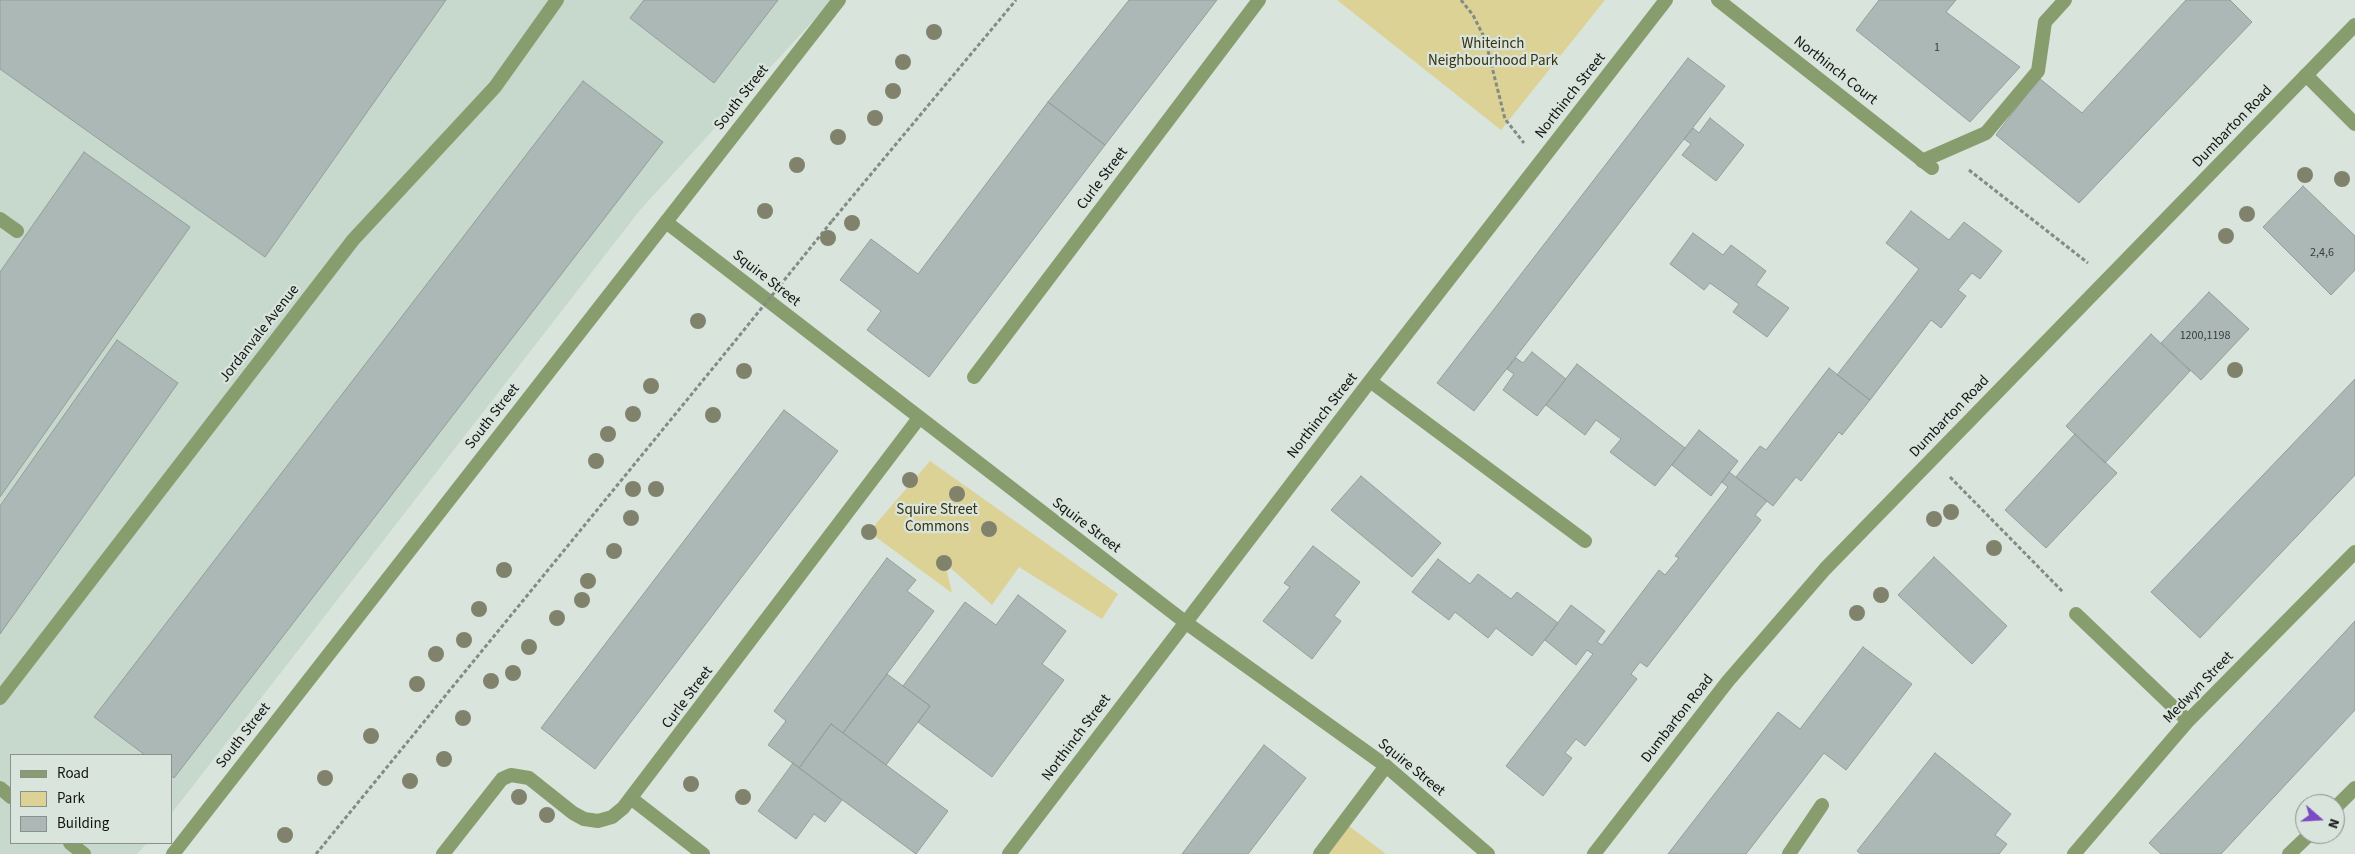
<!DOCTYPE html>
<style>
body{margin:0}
#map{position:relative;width:2355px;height:854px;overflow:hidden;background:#d9e4dd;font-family:"Source Sans 3",sans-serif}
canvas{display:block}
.legend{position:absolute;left:10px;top:754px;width:162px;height:90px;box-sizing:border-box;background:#d9e4dd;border:1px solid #89918c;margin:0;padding:6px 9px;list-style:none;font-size:15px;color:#111412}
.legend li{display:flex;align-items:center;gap:10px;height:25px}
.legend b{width:25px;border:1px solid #89918c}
.north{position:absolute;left:2295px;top:794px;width:50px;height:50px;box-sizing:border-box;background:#d9e4dd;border:1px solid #89918c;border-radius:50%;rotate:109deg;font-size:14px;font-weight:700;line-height:20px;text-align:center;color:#111412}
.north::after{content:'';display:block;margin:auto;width:18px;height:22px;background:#7c4bc3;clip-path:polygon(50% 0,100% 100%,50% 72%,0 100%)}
</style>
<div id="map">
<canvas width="2355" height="854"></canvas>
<ul class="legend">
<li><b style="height:6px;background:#889d6d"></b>Road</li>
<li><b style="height:14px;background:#ddd296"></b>Park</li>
<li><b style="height:14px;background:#abb8b6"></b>Building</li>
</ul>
<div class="north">N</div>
</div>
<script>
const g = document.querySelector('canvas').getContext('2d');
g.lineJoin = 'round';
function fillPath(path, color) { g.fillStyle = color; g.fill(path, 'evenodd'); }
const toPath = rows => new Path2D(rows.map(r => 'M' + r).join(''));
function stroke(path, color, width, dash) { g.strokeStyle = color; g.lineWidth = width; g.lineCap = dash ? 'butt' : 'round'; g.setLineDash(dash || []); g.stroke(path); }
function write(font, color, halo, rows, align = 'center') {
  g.font = font + ' "Source Sans 3",sans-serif'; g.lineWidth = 4.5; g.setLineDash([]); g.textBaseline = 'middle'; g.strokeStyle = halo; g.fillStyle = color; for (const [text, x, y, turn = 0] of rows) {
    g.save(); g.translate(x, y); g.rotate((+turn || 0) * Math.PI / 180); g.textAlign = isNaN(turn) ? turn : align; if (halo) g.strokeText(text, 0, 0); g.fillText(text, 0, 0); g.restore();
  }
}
const built = toPath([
 [0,0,832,0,640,210,171,814,171,755,11,755,11,843,147,843,137,854,0,854]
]);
const green = toPath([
 [1337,0,1605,0,1501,130],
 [930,461,1118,594,1102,619,1019,567,992,605,945,563,952,593,869,532],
 [1349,826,1386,854,1328,854]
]);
const building = toPath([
 [0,0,446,0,265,257,0,69,0,0],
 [644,0,778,0,714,83,630,18,644,0],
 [1129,0,1217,0,1105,145,1048,102,1129,0],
 [1879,0,1956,0,1946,12,2020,67,1970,122,1856,30,1879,0],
 [2186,0,2230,0,2252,22,2079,203,1996,135,2039,78,2082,113,2186,0],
 [1688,58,1725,86,1474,411,1437,383,1688,58],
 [583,81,663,142,174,778,171,776,171,755,145,755,94,717,583,81],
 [1048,102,1105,145,929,377,867,330,881,311,840,280,871,239,918,274,1048,102],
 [1710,118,1744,145,1716,181,1682,155,1691,144,1684,139,1693,128,1699,133,1710,118],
 [84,152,190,227,0,497,0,272,84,152],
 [2303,186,2355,236,2355,270,2331,295,2263,227,2303,186],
 [1911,211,1949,240,1964,222,2002,251,1980,279,1972,273,1958,290,1966,296,1941,328,1931,320,1870,400,1837,375,1919,269,1886,243,1911,211],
 [1693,233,1723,255,1731,245,1766,271,1756,285,1789,308,1767,337,1733,312,1739,304,1710,283,1704,290,1670,264,1693,233],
 [2209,292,2249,329,2201,380,2161,343,2209,292],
 [2151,334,2190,371,2105,463,2066,426,2151,334],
 [117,340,178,383,0,634,0,506,117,340],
 [1532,352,1566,379,1537,416,1503,390,1514,374,1507,369,1516,358,1523,363,1532,352],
 [1577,364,1685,448,1655,486,1610,452,1621,439,1596,420,1585,435,1546,405,1577,364],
 [1829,368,1870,400,1842,435,1839,432,1801,481,1796,477,1773,506,1736,477,1760,446,1766,450,1829,368],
 [2355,379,2355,475,2200,638,2151,592,2355,379],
 [784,410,838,451,595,769,541,728,784,410],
 [1699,430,1738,461,1711,496,1672,465,1699,430],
 [2075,434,2117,473,2046,548,2005,510,2075,434],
 [1729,472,1767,501,1755,515,1761,520,1647,667,1640,662,1631,674,1637,679,1585,746,1576,739,1565,753,1572,758,1543,796,1506,766,1593,654,1587,650,1576,665,1545,640,1571,605,1605,631,1597,642,1602,645,1659,570,1665,575,1679,558,1675,556,1728,487,1722,482,1729,472],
 [1361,476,1441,543,1412,577,1331,510,1361,476],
 [1313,546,1360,582,1334,616,1341,621,1312,659,1263,621,1290,587,1284,583,1313,546],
 [1934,557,2007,626,1972,664,1898,595,1934,557],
 [887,558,916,580,907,591,934,611,843,733,831,724,799,768,768,745,786,721,774,711,887,558],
 [1438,559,1470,584,1478,574,1511,599,1517,592,1558,623,1532,656,1496,628,1488,638,1455,612,1449,620,1412,592,1438,559],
 [1018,595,1066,631,1042,664,1064,680,992,777,918,722,930,706,903,686,965,602,996,625,1018,595],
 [2355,621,2355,710,2221,854,2161,854,2149,843,2355,621],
 [1863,647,1912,684,1846,770,1824,753,1746,854,1668,854,1778,712,1800,729,1863,647],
 [887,674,930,706,886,765,843,733,887,674],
 [831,724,948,811,916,854,799,768,831,724],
 [1264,745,1306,778,1248,854,1182,854,1264,745],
 [1935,753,2011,814,1995,835,2007,844,1999,854,1861,854,1857,851,1935,753],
 [793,763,842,800,825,822,814,814,796,839,758,811,793,763]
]);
const path = toPath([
 [1461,0,1473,15,1485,39,1505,119,1524,143],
 [1969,170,2088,263],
 [832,221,1016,0],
 [1950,477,2063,592],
 [316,854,731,346]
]);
const service = toPath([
 [1922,161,1986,133,2038,71,2045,22,2065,0],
 [0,219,17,231],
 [632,799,703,854],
 [2335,808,2355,788],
 [1320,854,1386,766],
 [1789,854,1822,805],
 [2289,854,2310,834]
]);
const minor = toPath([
 [1718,0,1932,168],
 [2306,75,2355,124],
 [666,222,1185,622,1386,766,1488,854],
 [974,377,1259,0],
 [1370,381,1585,541],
 [2076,614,2188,721],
 [0,698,353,240,495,87,557,0],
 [0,788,11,797],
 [70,843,84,854],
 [443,854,502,779,511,775,529,778,573,813,584,819,598,821,612,817,623,808,919,418],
 [1009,854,1370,381,1666,0],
 [2074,854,2188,721,2355,552]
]);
const tertiary = toPath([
 [173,854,839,0],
 [1594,854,1728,681,1825,569,2355,25]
]);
const pathBridge = toPath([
 [731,346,832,221]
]);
const trees = [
 [934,32],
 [903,62],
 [893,91],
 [875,118],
 [838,137],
 [797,165],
 [2305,175],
 [2342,179],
 [765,211],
 [2247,214],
 [852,223],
 [2226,236],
 [828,238],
 [698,321],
 [2235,370],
 [744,371],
 [651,386],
 [633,414],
 [713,415],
 [608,434],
 [596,461],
 [910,480],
 [633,489],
 [656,489],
 [957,494],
 [1951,512],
 [631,518],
 [1934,519],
 [989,529],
 [869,532],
 [1994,548],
 [614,551],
 [944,563],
 [504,570],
 [588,581],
 [1881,595],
 [582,600],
 [479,609],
 [1857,613],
 [557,618],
 [464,640],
 [529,647],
 [436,654],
 [513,673],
 [491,681],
 [417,684],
 [463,718],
 [371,736],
 [444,759],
 [325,778],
 [410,781],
 [691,784],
 [519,797],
 [743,797],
 [547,815],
 [285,835]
];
const numberNames = [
 ["1",1937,48],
 ["2,4,6",2322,253],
 ["1200,1198",2205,336]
];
const parkNames = [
 ["Whiteinch",1493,45],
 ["Neighbourhood Park",1493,62],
 ["Squire Street",937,511],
 ["Commons",937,528]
];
const streetNames = [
 ["Northinch Court",1835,71,38],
 ["Northinch Street",1571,96,-52],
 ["South Street",742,98,-52],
 ["Dumbarton Road",2233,127,-46],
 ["Curle Street",1103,179,-53],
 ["Squire Street",766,279,38],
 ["Jordanvale Avenue",260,334,-52],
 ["Northinch Street",1323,416,-52],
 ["South Street",493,417,-52],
 ["Dumbarton Road",1950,417,-46],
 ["Squire Street",1086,526,37],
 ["Medwyn Street",2199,688,-46],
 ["Curle Street",688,698,-53],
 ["Dumbarton Road",1678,719,-52],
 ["South Street",244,736,-52],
 ["Northinch Street",1077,738,-53],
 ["Squire Street",1411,768,39]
];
fillPath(built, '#c7d8cc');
fillPath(green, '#ddd296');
fillPath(building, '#abb8b6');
stroke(building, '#929e9c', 1);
stroke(path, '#838b86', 3, [4, 2.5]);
stroke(service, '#889d6d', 14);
stroke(minor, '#889d6d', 14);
stroke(tertiary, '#889d6d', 14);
stroke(pathBridge, '#838b86', 3, [4, 2.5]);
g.fillStyle = '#80826c';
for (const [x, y] of trees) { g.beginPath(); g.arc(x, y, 8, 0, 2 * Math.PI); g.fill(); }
write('12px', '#383d3b', null, numberNames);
write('15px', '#383210', '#d9e4dd', parkNames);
write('15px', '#111412', '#d9e4dd', streetNames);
</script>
